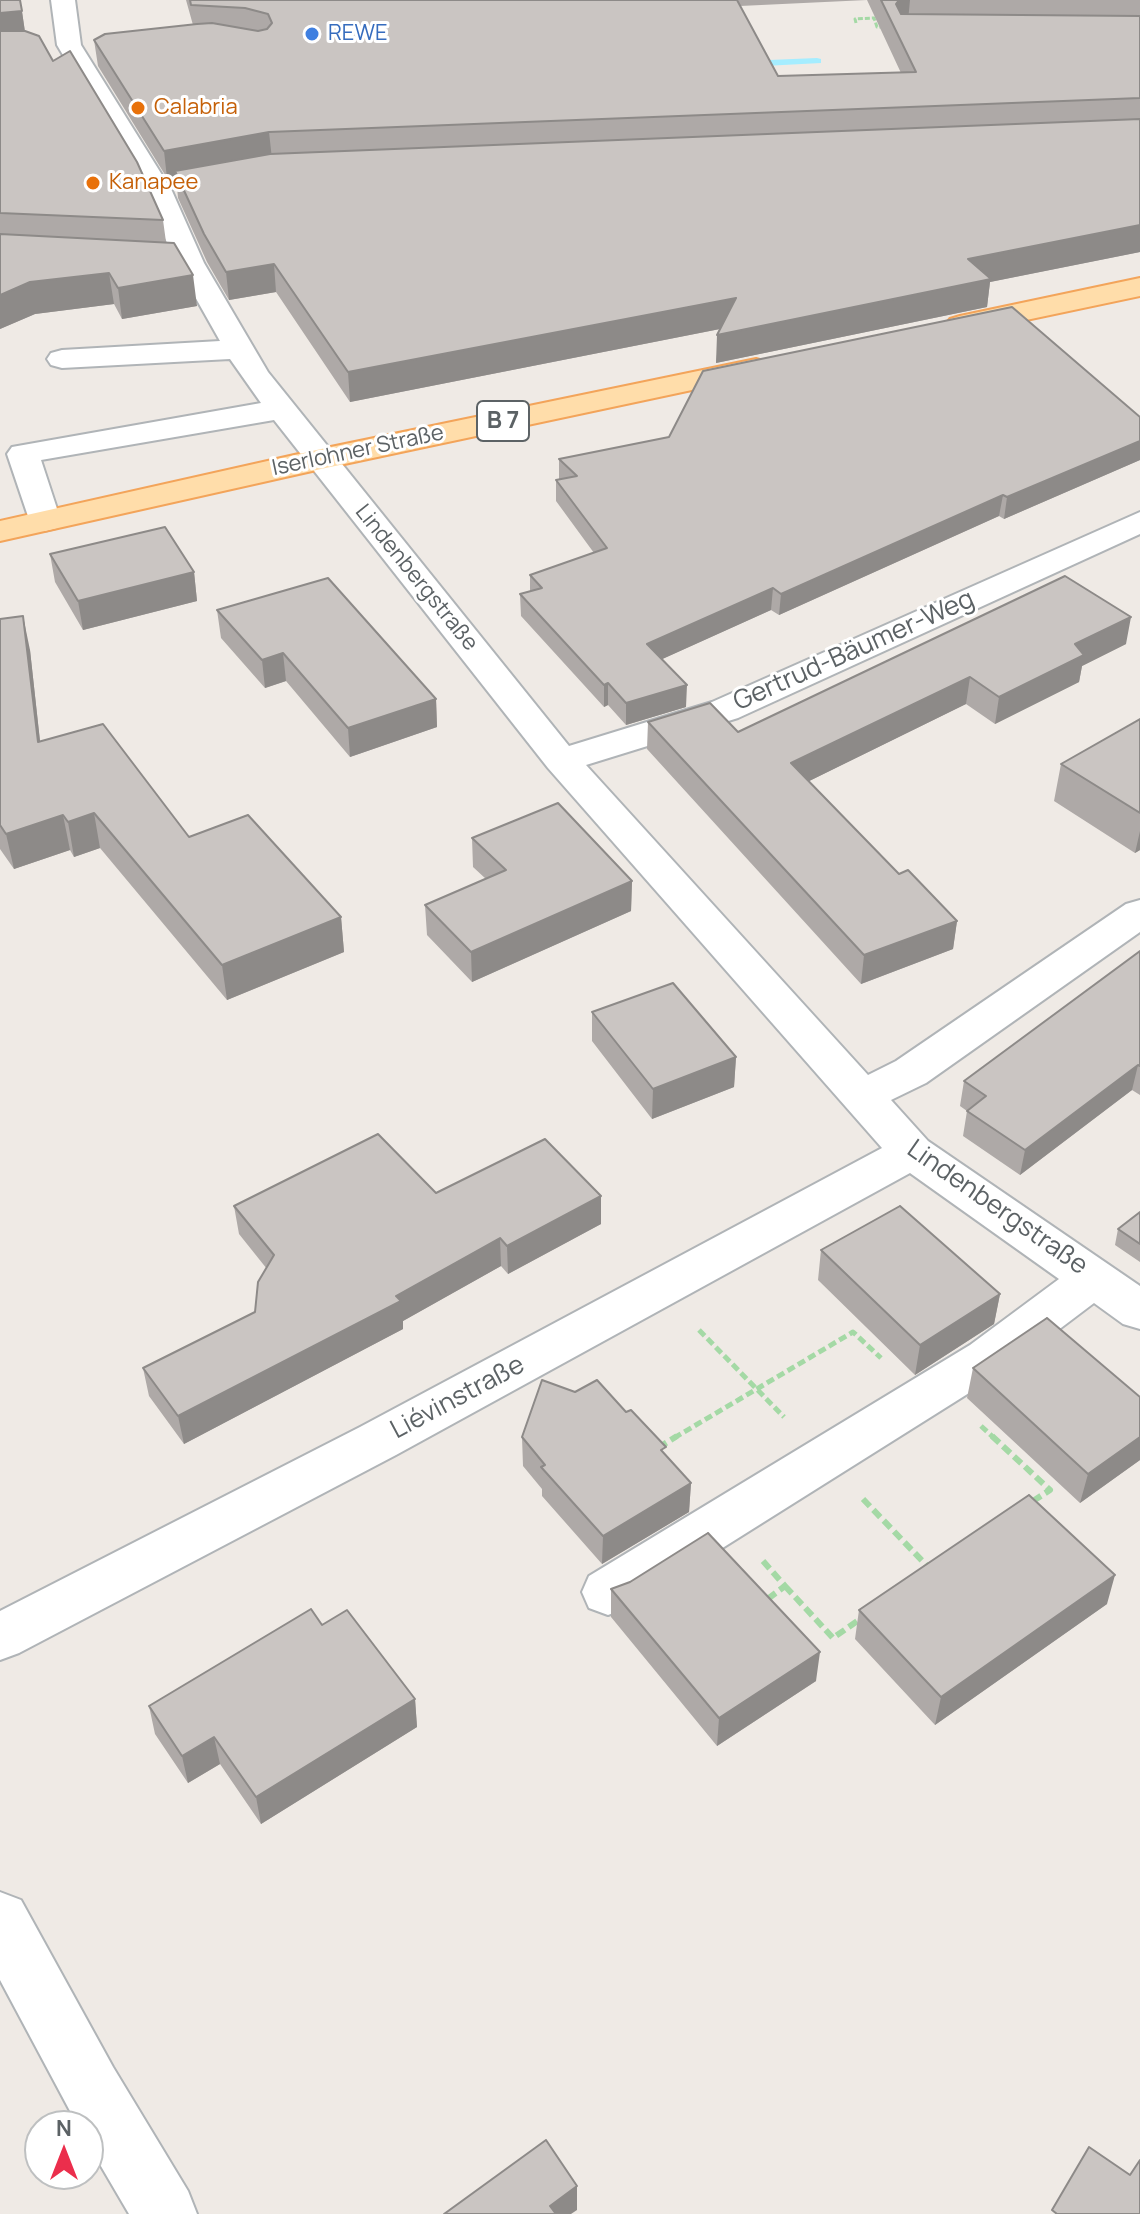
<!DOCTYPE html>
<meta charset="utf-8">
<style>
body{margin:0}
#map{position:relative;width:1140px;height:2214px;overflow:hidden;background:#efeae5;font-family:Manrope,sans-serif}
canvas{display:block}
.north{position:absolute;left:24px;top:2110px;width:80px;height:80px;box-sizing:border-box;background:#fff;border:2px solid #bec0c1;border-radius:50%;rotate:0deg;font-size:22px;font-weight:700;line-height:32px;text-align:center;color:#5c6265}
.north::after{content:'';display:block;margin:auto;width:28px;height:36px;background:#eb2e4c;clip-path:polygon(50% 0,100% 100%,50% 72%,0 100%)}
</style>
<div id="map">
<canvas width="1140" height="2214"></canvas>
<div class="north">N</div>
</div>
<script>
const g = document.querySelector('canvas').getContext('2d');
g.lineJoin = 'round';
const toPath = rows => new Path2D(rows.map(r => 'M' + r).join(''));
function fillPath(path, color) { g.fillStyle = color; g.fill(path, 'evenodd'); }
function stroke(path, color, width, dash) { g.strokeStyle = color; g.lineWidth = width; g.lineCap = dash ? 'butt' : 'round'; g.setLineDash(dash || []); g.stroke(path); }
function write(font, color, halo, rows, align = 'center') {
  g.font = font + ' Manrope,sans-serif'; g.lineWidth = 6; g.setLineDash([]); g.textBaseline = 'middle'; g.strokeStyle = halo; g.fillStyle = color; for (const [text, x, y, turn = 0] of rows) {
    g.save(); g.translate(x, y); g.rotate((+turn || 0) * Math.PI / 180); g.textAlign = isNaN(turn) ? turn : align; if (halo) g.strokeText(text, 0, 0); g.fillText(text, 0, 0); g.restore();
  }
}
const stream = toPath([
 [817,58,821,59,821,63,745,67,739,64,745,61,817,58]
]);
const pathFar2 = toPath([
 [856,23,855,19,874,18,877,27,883,27]
]);
const pathFar1 = toPath([
 [699,1330,784,1417],
 [981,1426,994,1438],
 [674,1438,853,1332,881,1358]
]);
const path = toPath([
 [992,1436,1050,1490,1030,1503],
 [658,1448,677,1436],
 [863,1499,931,1570],
 [763,1561,785,1586,765,1601],
 [785,1586,833,1638,863,1617]
]);
const minor = toPath([
 [51,0,75,0,81,45,172,191,204,263,268,372,569,746,712,702,1140,512,1140,534,738,718,586,765,868,1075,896,1061,1126,904,1140,900,1140,932,926,1083,891,1100,928,1141,1140,1286,1140,1329,1123,1324,1094,1303,1004,1371,627,1608,608,1615,589,1608,582,1592,589,1576,970,1345,1059,1279,910,1173,396,1455,19,1653,0,1660,0,1611,360,1427,882,1148,548,768,274,420,41,460,61,521,56,528,44,531,32,528,7,454,12,447,261,403,230,359,62,368,51,365,47,359,51,353,62,350,220,341,176,263,144,191,57,45,51,0],
 [0,1892,21,1900,113,2067,188,2191,197,2214,129,2214,88,2144,88,2126,78,2126,0,1980,0,1892]
]);
const major = toPath([
 [1140,278,1140,296,960,334,950,331,945,325,950,319,960,316,1140,278],
 [756,359,767,362,771,368,767,374,321,469,0,541,0,521,321,449,756,359]
]);
const wall = toPath([
 [0,0,20,0,25,31,53,61,163,220,166,242,197,306,122,319,114,304,35,314,0,329],
 [186,0,1140,0,1140,252,990,282,987,307,716,363,720,329,350,402,276,292,229,300,207,262,178,198,176,176,167,178,98,66,94,40,193,25],
 [867,0,901,73,778,76,740,6],
 [1140,417,1140,460,1004,519,999,516,779,615,771,610,662,659,686,707,626,725,608,705,604,707,521,616,520,594,530,592,530,575,594,553,556,501,556,480,559,479,559,459],
 [50,554,194,572,197,601,83,630,55,582],
 [1065,576,1126,644,1082,666,1079,682,995,724,966,704,809,781,899,874,957,921,953,949,861,984,647,749,648,722,738,732],
 [217,610,436,699,437,727,350,757,286,681,265,688,221,638],
 [0,619,30,650,40,742,189,837,341,917,344,952,227,1000,100,848,74,857,70,850,14,869,0,849],
 [1140,719,1140,850,1135,853,1054,801,1061,764],
 [472,838,632,881,631,911,472,982,427,935,425,905,486,879,473,867],
 [1140,951,1140,1095,1132,1090,1020,1175,963,1136,967,1111,960,1106,964,1081],
 [592,1012,736,1057,734,1087,652,1119,592,1041],
 [436,1193,601,1224,508,1274,501,1266,403,1321,403,1329,184,1444,149,1396,143,1368,255,1312,267,1269,239,1234,234,1206],
 [1140,1212,1140,1262,1115,1245,1118,1229],
 [821,1250,1000,1294,994,1324,915,1375,818,1280],
 [973,1368,1140,1397,1140,1460,1080,1503,967,1398],
 [522,1437,665,1455,691,1483,689,1512,602,1564,542,1496,542,1489,523,1466],
 [630,1582,816,1681,717,1746,611,1617,611,1589],
 [1107,1604,935,1725,855,1639,859,1610],
 [322,1625,415,1699,417,1727,261,1824,220,1764,188,1783,155,1734,149,1706]
]);
const shadedWall = toPath([
 [899,0,910,0,908,21,898,23,896,4],
 [22,11,26,40,0,42,0,13],
 [269,132,272,159,175,171,176,176,167,178,164,151],
 [1140,225,1140,252,990,282,987,307,716,363,717,335,968,259],
 [274,264,276,292,229,300,226,272],
 [109,273,114,304,35,314,0,329,0,295,30,282],
 [193,275,197,306,122,319,118,288],
 [736,298,735,326,350,402,348,372],
 [1140,441,1140,460,1004,519,1007,497],
 [1003,495,999,516,779,615,781,594],
 [194,572,197,601,83,630,78,601],
 [773,588,771,610,647,666,647,644],
 [23,616,30,650,44,777,38,742],
 [1131,617,1126,644,1082,666,1079,682,995,724,999,697,1075,644],
 [283,653,286,681,265,688,262,660],
 [970,677,966,704,789,791,791,763],
 [608,683,608,705,604,707,604,685],
 [687,685,686,707,626,725,626,703],
 [436,699,437,727,350,757,348,728],
 [94,813,100,848,74,857,68,822],
 [63,815,70,850,14,869,6,834],
 [1140,831,1140,850,1135,853],
 [632,881,631,911,472,982,471,952],
 [341,917,344,952,227,1000,222,965],
 [957,921,953,949,861,984,864,955],
 [736,1057,734,1087,652,1119,653,1089],
 [1138,1065,1132,1090,1020,1175,1025,1150],
 [601,1196,601,1224,508,1274,507,1246],
 [500,1238,501,1266,403,1321,403,1329,184,1444,178,1416],
 [1000,1294,994,1324,915,1375,920,1345],
 [1140,1437,1140,1460,1080,1503,1088,1474],
 [691,1483,689,1512,602,1564,603,1536],
 [1115,1575,1107,1604,935,1725,941,1697],
 [820,1652,816,1681,717,1746,719,1718],
 [415,1699,417,1727,261,1824,256,1797],
 [214,1737,220,1764,188,1783,182,1756],
 [577,2186,577,2210,571,2214,550,2214,550,2206]
]);
const building = toPath([
 [0,0,20,0,22,11,0,13,0,0],
 [190,0,737,0,778,76,916,72,881,0,899,0,896,4,901,14,1140,16,1140,98,269,132,164,151,94,40,105,34,197,24,212,23,258,31,267,29,272,23,268,14,245,8,191,5,190,0],
 [0,31,25,31,39,36,53,61,70,51,137,162,163,220,0,213,0,31],
 [1140,119,1140,225,968,259,991,279,717,335,736,298,348,372,274,264,226,272,204,234,175,171,270,154,1140,119],
 [0,234,174,243,193,275,118,288,109,273,30,282,0,295,0,234],
 [1012,307,1140,417,1140,441,1007,497,1003,495,781,594,773,588,647,644,687,685,626,703,608,683,604,685,520,594,542,588,530,575,607,548,556,480,577,476,559,459,669,437,703,371,1012,307],
 [165,527,194,572,78,601,50,554,165,527],
 [1065,576,1131,617,1075,644,1084,655,999,697,970,677,791,763,899,874,908,870,957,921,864,955,648,722,710,703,738,732,1065,576],
 [328,578,436,699,348,728,283,653,262,660,217,610,328,578],
 [23,616,38,742,103,724,189,837,248,815,341,917,222,965,94,813,68,822,63,815,6,834,0,825,0,619,23,616],
 [1140,719,1140,813,1061,764,1140,719],
 [558,803,632,881,471,952,425,905,506,870,472,838,558,803],
 [1140,951,1140,1066,1138,1065,1025,1150,967,1111,986,1096,964,1081,1140,951],
 [673,983,736,1057,653,1089,592,1012,673,983],
 [378,1134,436,1193,545,1139,601,1196,507,1246,500,1238,396,1296,401,1301,178,1416,143,1368,255,1312,258,1282,274,1255,234,1206,378,1134],
 [900,1206,1000,1294,920,1345,821,1250,900,1206],
 [1140,1212,1140,1244,1118,1229,1140,1212],
 [1047,1318,1140,1397,1140,1437,1088,1474,973,1368,1047,1318],
 [542,1380,575,1392,597,1380,626,1412,631,1410,666,1447,661,1450,691,1483,603,1536,541,1467,545,1465,522,1437,542,1380],
 [1029,1495,1115,1575,941,1697,859,1610,1029,1495],
 [708,1533,820,1652,719,1718,611,1589,630,1582,708,1533],
 [311,1609,322,1625,347,1610,415,1699,256,1797,214,1737,182,1756,149,1706,311,1609],
 [546,2140,577,2186,550,2206,556,2214,444,2214,546,2140],
 [1089,2147,1130,2175,1140,2160,1140,2214,1057,2214,1052,2210,1089,2147]
]);
const markers = [
 [312,34,8,"#3f7fe0"],
 [138,108,8,"#e8710a"],
 [93,183,8,"#e8710a"]
];
const farShopnames = [
 ["REWE",328,34]
];
const farFoodnames = [
 ["Calabria",154,108],
 ["Kanapee",109,183]
];
const farStreetnames = [
 ["Iserlohner Straße",358,451,-12],
 ["Lindenbergstraße",416,578,51]
];
const shields = [
 [503,421,52]
];
const shieldNames = [
 ["B 7",503,421]
];
const streetNames = [
 ["Gertrud-Bäumer-Weg",854,651,-24],
 ["Lindenbergstraße",997,1208,35],
 ["Liévinstraße",458,1398,-28]
];
fillPath(stream, '#a5edff');
stroke(minor, '#b0b4b7', 4);
stroke(major, '#f3a45a', 4);
stroke(pathFar2, '#a4d9a5', 3, [5, 2]);
stroke(pathFar1, '#a4d9a5', 5, [8, 4]);
stroke(path, '#a4d9a5', 6, [10, 5]);
fillPath(minor, '#fff');
fillPath(major, '#fda');
fillPath(wall, '#aea9a7');
fillPath(shadedWall, '#8d8a88');
fillPath(building, '#cac5c2');
stroke(building, '#8d8a88', 2);
for (const [x, y, r, color] of markers) { const dot = new Path2D(); dot.arc(x, y, r, 0, 2 * Math.PI); g.fillStyle = color; g.fill(dot); stroke(dot, '#fff', 3); }
write('22px', '#366cbe', '#fff', farShopnames, 'left');
write('22px', '#c56008', '#fff', farFoodnames, 'left');
write('22px', '#5c6265', '#fff', farStreetnames);
for (const [x, y, w] of shields) { const box = new Path2D(); box.roundRect(x - w / 2, y - 20, w, 40, 6); g.fillStyle = '#fff'; g.fill(box); stroke(box, '#5c6265', 2); }
write('bold 24px', '#5c6265', null, shieldNames);
write('26px', '#5c6265', '#fff', streetNames);
</script>
